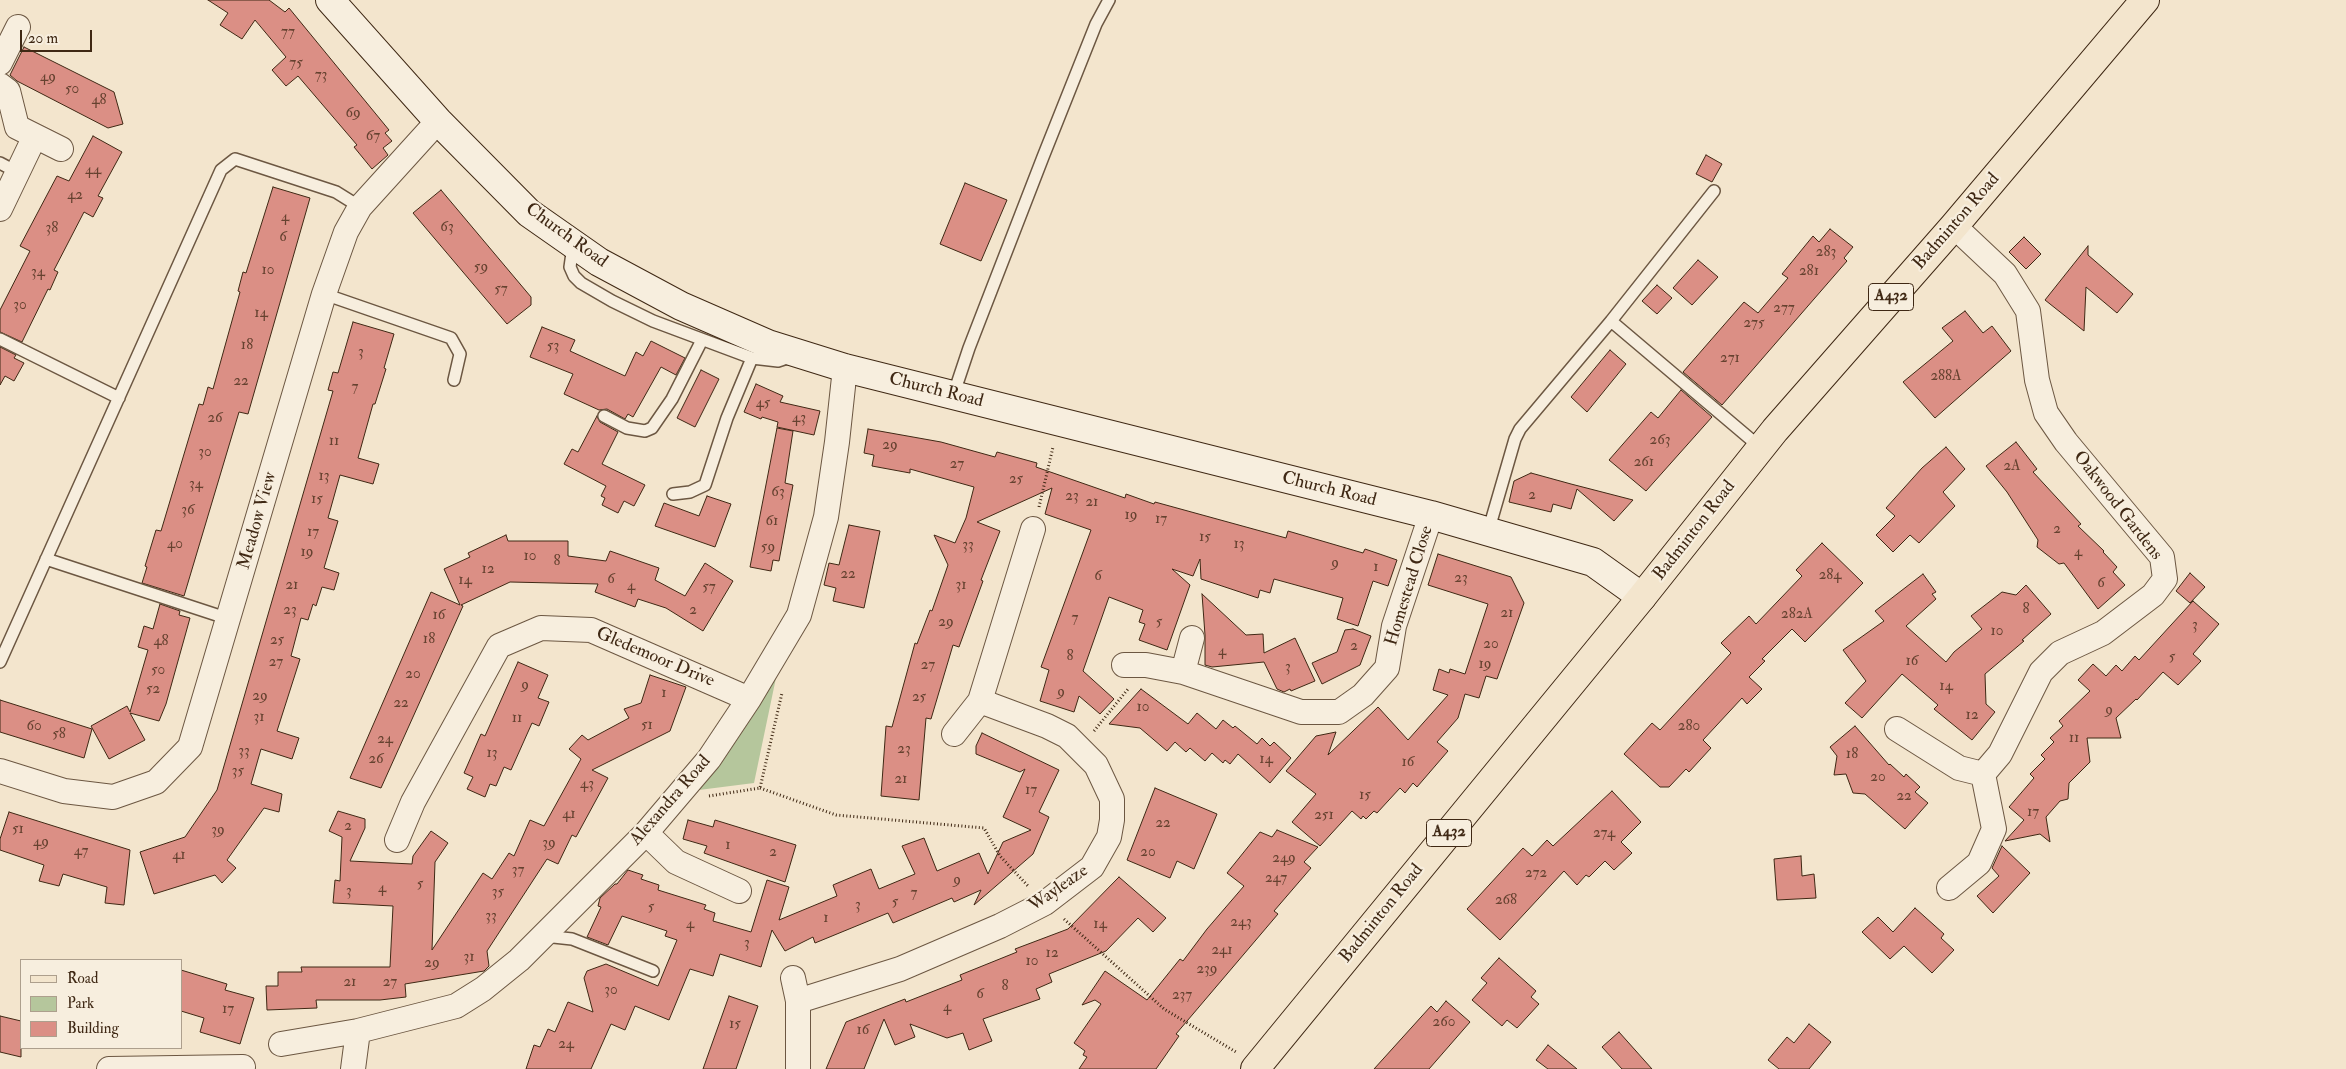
<!DOCTYPE html>
<style>
body{margin:0}
#map{position:relative;width:2346px;height:1069px;overflow:hidden;background:#f3e5cd;font-family:"IM FELL Double Pica",serif}
canvas{display:block}
.legend{position:absolute;left:20px;top:959px;width:162px;height:90px;box-sizing:border-box;background:#f7eede;border:1px solid #ad9f8d;margin:0;padding:6px 9px;list-style:none;font-size:15px;color:#3f2814}
.legend li{display:flex;align-items:center;gap:10px;height:25px}
.legend b{width:25px;border:1px solid #ad9f8d}
.scale{position:absolute;left:20px;top:30px;width:72px;height:22px;box-sizing:border-box;border:2px solid #3f2814;border-top:0;padding-left:6px;font-size:15px;line-height:18px;white-space:nowrap;color:#3f2814;-webkit-text-stroke:4px #f7eede;paint-order:stroke}
</style>
<div id="map">
<canvas width="2346" height="1069"></canvas>
<ul class="legend">
<li><b style="height:6px;background:#f3e5cd"></b>Road</li>
<li><b style="height:14px;background:#b5c69c"></b>Park</li>
<li><b style="height:14px;background:#db8f85"></b>Building</li>
</ul>
<div class="scale">20 m</div>
</div>
<script>
const g = document.querySelector('canvas').getContext('2d');
g.lineJoin = 'round';
function fillPath(path, color) { g.fillStyle = color; g.fill(path, 'evenodd'); }
const toPath = rows => new Path2D(rows.map(r => 'M' + r).join(''));
function stroke(path, color, width, dash) { g.strokeStyle = color; g.lineWidth = width; g.lineCap = dash ? 'butt' : 'round'; g.setLineDash(dash || []); g.stroke(path); }
function write(font, color, halo, rows, align = 'center') {
  g.font = font + ' "IM FELL Double Pica",serif'; g.lineWidth = 4.5; g.setLineDash([]); g.textBaseline = 'middle'; g.strokeStyle = halo; g.fillStyle = color; for (const [text, x, y, turn = 0] of rows) {
    g.save(); g.translate(x, y); g.rotate((+turn || 0) * Math.PI / 180); g.textAlign = isNaN(turn) ? turn : align; if (halo) g.strokeText(text, 0, 0); g.fillText(text, 0, 0); g.restore();
  }
}
const green = toPath([
 [777,673,754,783,691,791]
]);
const building = toPath([
 [208,0,269,0,285,12,289,8,389,130,385,133,392,141,383,148,388,155,372,169,354,147,357,145,298,76,286,86,272,70,286,57,255,20,242,39,220,25,228,13,208,0],
 [24,47,114,92,123,124,108,128,17,81,10,75,24,47],
 [93,136,122,152,98,196,103,198,93,217,84,212,54,270,58,272,50,290,48,289,22,342,0,332,0,310,30,251,20,246,57,176,69,181,93,136],
 [1706,155,1722,164,1712,182,1696,174,1706,155],
 [965,183,1007,200,981,261,940,244,965,183],
 [273,187,310,198,248,414,239,412,184,596,142,583,147,567,145,566,156,530,161,531,199,404,203,405,208,387,213,389,240,292,238,291,243,272,246,273,273,187],
 [441,190,531,297,531,305,507,324,413,213,441,190],
 [1830,229,1853,247,1844,258,1847,261,1722,405,1683,372,1744,302,1758,313,1788,278,1782,274,1813,236,1819,242,1830,229],
 [2024,237,2041,254,2026,269,2009,252,2024,237],
 [2088,246,2088,255,2133,294,2117,313,2086,287,2084,331,2045,300,2088,246],
 [1698,260,1718,277,1692,305,1673,288,1698,260],
 [1657,285,1672,298,1657,314,1642,301,1657,285],
 [1965,311,1983,333,1992,326,2011,351,1935,418,1903,382,1953,341,1942,328,1965,311],
 [353,322,394,334,384,368,386,369,375,404,373,404,358,458,379,464,373,484,340,475,328,518,338,521,324,568,339,573,334,590,322,587,316,606,313,604,308,620,301,618,291,656,300,659,277,731,299,738,292,759,261,749,251,784,282,794,279,812,264,808,227,860,236,868,222,883,215,875,154,894,140,852,185,837,217,790,333,391,328,390,333,372,338,373,353,322],
 [542,327,575,340,570,351,625,376,636,352,643,356,651,341,685,358,676,375,661,367,633,417,628,414,625,419,607,409,599,410,564,394,573,374,530,357,542,327],
 [0,347,16,355,14,358,24,363,14,381,5,376,0,385,0,347],
 [1610,350,1626,364,1587,412,1571,397,1610,350],
 [701,370,719,379,695,427,677,418,701,370],
 [756,384,783,396,780,402,820,411,814,435,777,427,778,422,762,417,761,419,744,412,756,384],
 [1681,390,1712,417,1646,491,1609,460,1651,412,1658,418,1681,390],
 [597,416,600,422,618,432,602,464,645,485,634,506,624,501,618,513,602,505,605,498,601,496,606,486,564,464,572,449,578,452,597,416],
 [777,428,793,431,785,483,793,485,779,561,773,560,771,571,750,567,777,428],
 [868,429,941,442,995,457,997,452,1037,463,1036,467,1125,498,1126,494,1154,504,1155,502,1286,538,1288,531,1363,553,1365,549,1397,560,1388,586,1373,581,1358,626,1337,619,1343,598,1274,579,1270,593,1260,590,1258,598,1201,579,1200,559,1193,576,1172,569,1190,585,1167,650,1139,640,1145,624,1139,622,1143,610,1109,597,1083,671,1114,699,1100,714,1079,696,1074,712,1040,701,1049,670,1041,667,1091,530,1045,514,1052,488,977,522,1000,531,981,580,983,581,959,647,953,645,931,719,926,718,919,800,881,796,886,726,892,727,915,643,917,644,930,610,932,611,948,565,934,535,955,543,966,518,974,487,910,469,910,473,872,466,874,455,864,453,868,429],
 [2016,442,2037,469,2033,472,2081,524,2078,526,2104,551,2103,552,2117,567,2113,572,2125,585,2098,609,2064,563,2059,564,2037,547,2038,540,2007,492,1986,466,2016,442],
 [1946,447,1965,469,1943,492,1955,506,1919,543,1910,535,1893,552,1876,535,1895,516,1886,508,1922,468,1946,447],
 [1531,473,1571,484,1633,500,1614,521,1577,489,1571,509,1553,504,1551,512,1509,502,1514,481,1531,473],
 [707,496,731,504,715,547,655,526,664,503,699,516,707,496],
 [849,525,880,531,864,608,833,601,836,588,824,585,829,563,839,565,849,525],
 [506,535,508,541,568,541,568,556,606,561,610,551,659,568,655,580,685,596,705,563,733,581,703,631,666,608,638,599,635,607,595,592,598,584,510,582,461,605,463,606,381,788,350,778,431,592,460,605,444,569,470,557,468,553,506,535],
 [1822,543,1863,583,1805,642,1792,629,1762,659,1765,661,1749,677,1762,689,1747,704,1742,698,1703,740,1711,748,1689,772,1686,769,1669,787,1660,787,1624,754,1652,723,1660,730,1731,653,1721,643,1749,616,1756,624,1802,576,1796,570,1822,543],
 [1438,554,1511,577,1524,603,1497,679,1486,676,1479,698,1465,694,1458,718,1437,742,1448,751,1417,787,1413,783,1405,793,1400,788,1377,813,1374,811,1366,819,1363,816,1361,819,1352,811,1320,846,1292,822,1316,794,1286,771,1316,736,1336,732,1328,755,1378,707,1408,740,1448,695,1433,690,1439,669,1449,673,1450,669,1465,674,1488,604,1428,585,1438,554],
 [2190,573,2205,587,2190,603,2176,591,2190,573],
 [1923,574,1936,592,1932,594,1936,599,1906,626,1946,662,1954,652,1982,629,1971,616,2002,592,2016,595,2026,585,2051,614,2022,640,2024,641,1985,674,1986,704,1995,712,1972,740,1934,709,1938,705,1902,674,1862,718,1845,703,1866,681,1843,650,1884,621,1875,611,1923,574],
 [1202,594,1246,635,1263,634,1264,653,1295,638,1315,681,1291,691,1290,689,1284,692,1277,689,1264,662,1212,667,1205,665,1205,635,1202,594],
 [2193,601,2219,624,2193,654,2201,661,2178,685,2163,672,2137,700,2136,699,2116,718,2121,738,2087,738,2090,762,2069,783,2068,799,2060,801,2046,817,2050,842,2040,834,2005,841,2024,820,2009,807,2034,778,2030,774,2045,759,2041,755,2054,742,2050,738,2063,726,2059,721,2090,691,2078,680,2093,664,2106,676,2116,665,2122,671,2135,656,2139,660,2193,601],
 [160,604,180,611,179,615,190,618,166,704,159,721,130,713,145,740,109,759,91,726,127,706,130,712,148,650,138,647,144,626,153,629,160,604],
 [1353,629,1371,636,1360,665,1322,684,1312,663,1337,652,1345,630,1353,629],
 [518,662,548,675,538,698,549,702,539,726,532,723,511,770,504,767,496,786,490,784,485,797,467,789,473,777,464,773,481,734,485,736,518,662],
 [650,675,686,687,670,731,592,770,608,778,576,837,572,835,558,864,547,859,487,951,489,966,484,971,405,984,406,997,380,1000,316,1000,317,1008,267,1010,266,986,278,986,278,972,302,972,301,967,390,967,393,906,333,903,335,880,340,881,342,837,329,831,338,811,365,819,365,828,350,861,412,864,413,856,431,831,448,843,435,862,432,950,483,873,492,879,509,853,514,856,530,820,544,826,581,759,569,749,582,735,588,740,629,718,624,709,641,703,650,675],
 [1141,689,1188,724,1197,713,1216,729,1223,720,1233,728,1235,726,1257,744,1262,738,1270,746,1274,742,1291,758,1270,783,1238,754,1230,764,1225,760,1223,763,1212,753,1205,761,1190,748,1186,752,1175,742,1167,751,1140,728,1109,724,1141,689],
 [0,700,92,729,84,758,0,732,0,700],
 [1855,726,1889,765,1890,764,1904,777,1906,774,1920,787,1915,792,1928,803,1905,829,1865,794,1853,793,1846,774,1834,775,1837,756,1830,747,1855,726],
 [982,733,1059,770,1039,812,1049,817,1033,854,974,905,981,890,954,902,952,898,893,923,888,913,815,943,813,937,785,951,772,930,761,967,720,954,713,976,690,969,669,1020,635,1006,625,1030,611,1024,591,1069,526,1069,534,1045,540,1047,548,1029,555,1032,568,1002,593,1012,584,978,587,971,606,964,658,986,677,940,665,936,667,931,622,916,608,945,587,937,601,907,598,906,600,898,615,884,617,884,628,870,643,875,641,879,659,885,658,890,706,905,704,909,715,913,713,921,751,932,767,880,789,887,779,920,837,896,833,885,871,869,879,889,915,874,902,846,924,838,937,871,979,853,988,874,1003,842,1031,830,1003,817,1025,769,1020,772,976,754,976,746,982,733],
 [1155,788,1217,814,1194,869,1177,861,1170,878,1127,860,1155,788],
 [1612,791,1641,822,1621,842,1632,853,1614,870,1605,861,1589,877,1586,875,1577,885,1564,871,1500,940,1467,909,1523,848,1532,856,1547,840,1553,846,1612,791],
 [9,812,130,850,124,905,105,903,107,887,63,874,59,886,39,881,44,865,0,850,0,839,9,812],
 [688,820,713,827,715,820,796,845,785,882,704,853,707,846,683,839,688,820],
 [1277,830,1318,847,1304,862,1311,868,1274,911,1278,914,1176,1034,1179,1036,1156,1069,1079,1069,1087,1057,1083,1055,1085,1051,1074,1043,1101,1004,1095,1000,1082,1005,1105,971,1147,1000,1180,959,1183,961,1207,929,1244,886,1227,873,1260,832,1272,837,1277,830],
 [2002,846,2030,873,1993,913,1977,896,1999,876,1992,868,2002,846],
 [1801,856,1802,876,1814,874,1816,898,1777,900,1774,859,1801,856],
 [1119,877,1166,918,1153,932,1138,918,1106,951,1049,974,1052,982,1036,989,1040,999,983,1019,992,1041,969,1050,963,1033,947,1038,910,1024,915,1037,895,1045,884,1019,864,1069,826,1069,846,1022,905,999,906,1002,962,980,960,975,1017,952,1015,949,1068,929,1119,877],
 [1915,908,1944,934,1941,938,1954,950,1932,973,1904,946,1890,959,1862,932,1878,917,1893,932,1915,908],
 [1499,958,1536,991,1531,997,1539,1004,1517,1028,1507,1020,1502,1026,1472,1000,1487,983,1481,978,1499,958],
 [181,970,227,984,225,990,254,998,240,1044,200,1032,204,1018,181,1011,181,970],
 [729,996,758,1006,736,1069,703,1069,729,996],
 [1446,1001,1470,1022,1429,1069,1374,1069,1431,1006,1437,1012,1446,1001],
 [0,1016,21,1021,21,1057,0,1052,0,1016],
 [1809,1024,1831,1042,1809,1069,1779,1069,1768,1060,1787,1037,1794,1043,1809,1024],
 [1619,1032,1652,1069,1622,1069,1602,1047,1619,1032],
 [1548,1045,1577,1069,1548,1069,1536,1060,1548,1045]
]);
const path = toPath([
 [1039,507,1053,447],
 [1094,731,1128,689],
 [760,788,836,815,984,828,1000,856,1028,886],
 [709,796,760,788,782,693],
 [1064,919,1164,1009,1236,1052]
]);
const lane = toPath([
 [0,163,17,172],
 [573,246,570,267,574,276,581,283,612,301,653,321,752,358,778,361,787,358],
 [324,294,451,338,460,354,454,380],
 [1611,321,1761,448],
 [0,339,119,398],
 [953,396,969,348,1043,157,1096,24,1109,0],
 [604,416,627,428,645,431,652,428,672,399,702,340],
 [673,494,690,492,705,485,727,418,752,358],
 [1488,532,1515,439,1520,429,1611,321,1714,191],
 [46,559,229,619],
 [0,662,221,170,235,159,336,192,360,207],
 [544,936,572,939,653,971]
]);
const street = toPath([
 [0,63,18,27],
 [0,85,8,91,17,127,61,149],
 [0,209,35,136],
 [1954,226,2005,274,2028,311,2037,380,2046,413,2066,442,2162,557,2165,579,2153,595,2103,633,2060,653,2041,672,2000,754,1983,774],
 [1124,665,1146,665,1183,672,1301,712,1339,712,1363,695,1387,668,1394,626,1431,515],
 [1183,672,1192,638],
 [1897,729,1959,768,1983,774,1994,829,1979,863,1949,888],
 [954,734,980,701,1033,529],
 [0,771,64,791,113,797,156,782,190,747,324,294,346,232,360,207,438,121],
 [646,833,676,862,739,891],
 [397,840,413,802,499,646,541,628,591,630,749,699],
 [793,978,798,1001,798,1069],
 [798,1001,900,969,1000,926,1045,903,1092,867,1109,837,1112,820,1112,799,1096,765,1067,736,1047,726,980,701],
 [281,1044,358,1031,456,1006,483,989,519,960,646,833,709,759,749,699,799,615,826,517,837,442,845,368],
 [109,1069,243,1067],
 [353,1069,358,1031]
]);
const secondary = toPath([
 [330,0,438,121,529,213,599,262,681,306,768,344,845,368,1431,515,1593,562,1642,597]
]);
const primary = toPath([
 [1255,1069,1642,597,1775,430,1954,226,2145,0]
]);
const numberNames = [
 ["77",288,33],
 ["75",296,64],
 ["73",321,76],
 ["49",48,78],
 ["50",72,90],
 ["48",99,101],
 ["69",353,114],
 ["67",373,137],
 ["44",93,171],
 ["42",75,196],
 ["4",285,218],
 ["63",447,228],
 ["38",52,229],
 ["6",283,238],
 ["283",1826,253],
 ["59",481,268],
 ["10",268,271],
 ["281",1809,272],
 ["34",38,273],
 ["57",501,290],
 ["30",20,306],
 ["277",1784,309],
 ["14",261,314],
 ["275",1754,324],
 ["18",247,346],
 ["53",553,347],
 ["3",361,353],
 ["271",1730,359],
 ["288A",1946,377],
 ["22",241,382],
 ["7",355,388],
 ["45",763,404],
 ["26",215,419],
 ["43",799,419],
 ["263",1660,441],
 ["11",334,442],
 ["29",890,446],
 ["30",205,453],
 ["261",1644,463],
 ["27",957,465],
 ["2A",2012,467],
 ["13",324,477],
 ["25",1016,480],
 ["34",196,485],
 ["63",778,493],
 ["2",1532,496],
 ["23",1072,497],
 ["15",317,500],
 ["21",1092,503],
 ["36",188,511],
 ["19",1131,516],
 ["17",1161,520],
 ["61",772,522],
 ["2",2057,530],
 ["17",313,533],
 ["15",1205,538],
 ["40",175,545],
 ["13",1239,545],
 ["33",968,546],
 ["59",768,548],
 ["19",307,553],
 ["4",2078,553],
 ["10",530,557],
 ["8",557,562],
 ["9",1335,564],
 ["1",1376,568],
 ["12",488,570],
 ["22",848,575],
 ["284",1830,576],
 ["6",1098,577],
 ["23",1461,579],
 ["6",611,580],
 ["14",465,581],
 ["6",2101,584],
 ["21",292,586],
 ["31",961,586],
 ["4",631,587],
 ["57",709,588],
 ["8",2026,610],
 ["23",290,611],
 ["2",693,611],
 ["21",1507,614],
 ["282A",1797,615],
 ["16",439,616],
 ["7",1075,619],
 ["29",946,623],
 ["5",1159,623],
 ["3",2195,626],
 ["10",1997,632],
 ["18",429,640],
 ["25",277,641],
 ["48",161,642],
 ["20",1491,645],
 ["2",1354,647],
 ["4",1222,652],
 ["8",1070,657],
 ["5",2172,658],
 ["16",1912,662],
 ["27",276,663],
 ["19",1485,665],
 ["27",928,666],
 ["3",1288,668],
 ["50",158,671],
 ["20",413,675],
 ["9",525,686],
 ["14",1946,687],
 ["52",153,690],
 ["9",1061,693],
 ["1",664,694],
 ["29",260,697],
 ["25",919,698],
 ["22",401,704],
 ["10",1143,708],
 ["9",2109,711],
 ["12",1972,716],
 ["31",259,718],
 ["11",517,719],
 ["51",647,726],
 ["60",34,727],
 ["280",1689,727],
 ["58",59,735],
 ["11",2074,739],
 ["24",385,740],
 ["23",904,750],
 ["33",244,752],
 ["13",492,754],
 ["18",1852,755],
 ["26",376,760],
 ["14",1266,760],
 ["16",1408,763],
 ["35",238,772],
 ["20",1878,778],
 ["21",901,780],
 ["43",587,785],
 ["17",1031,791],
 ["15",1365,796],
 ["22",1904,797],
 ["17",2033,813],
 ["41",569,815],
 ["251",1324,816],
 ["22",1163,824],
 ["2",348,827],
 ["51",18,830],
 ["39",218,831],
 ["274",1604,834],
 ["49",41,843],
 ["39",549,844],
 ["1",728,846],
 ["47",81,852],
 ["2",773,853],
 ["20",1148,853],
 ["41",179,856],
 ["249",1284,859],
 ["37",518,871],
 ["272",1536,874],
 ["247",1276,879],
 ["9",957,881],
 ["5",420,885],
 ["4",382,889],
 ["3",349,892],
 ["35",498,893],
 ["7",914,894],
 ["268",1506,901],
 ["5",895,903],
 ["3",858,906],
 ["5",651,908],
 ["33",491,917],
 ["1",826,919],
 ["243",1241,923],
 ["4",690,925],
 ["14",1100,925],
 ["3",747,944],
 ["241",1222,951],
 ["12",1052,954],
 ["31",469,958],
 ["10",1032,962],
 ["29",432,964],
 ["239",1207,970],
 ["21",350,983],
 ["27",390,983],
 ["8",1005,987],
 ["30",611,991],
 ["6",980,995],
 ["237",1182,996],
 ["4",947,1008],
 ["17",228,1010],
 ["260",1444,1023],
 ["15",735,1025],
 ["16",863,1031],
 ["24",566,1045]
];
const shields = [
 [1891,297,45],
 [1449,833,45]
];
const shieldNames = [
 ["A432",1891,297],
 ["A432",1449,833]
];
const streetNames = [
 ["Badminton Road",1957,222,-49],
 ["Church Road",566,236,36],
 ["Church Road",936,391,14],
 ["Church Road",1329,490,14],
 ["Oakwood Gardens",2117,506,52],
 ["Meadow View",258,521,-74],
 ["Badminton Road",1695,531,-52],
 ["Homestead Close",1410,586,-73],
 ["Gledemoor Drive",655,658,23],
 ["Alexandra Road",671,801,-49],
 ["Wayleaze",1059,889,-35],
 ["Badminton Road",1382,914,-51]
];
fillPath(green, '#b5c69c');
fillPath(building, '#db8f85');
stroke(building, '#3f2814', 1);
stroke(lane, '#6c5742', 14);
stroke(street, '#6c5742', 26);
stroke(secondary, '#3f2814', 30);
stroke(primary, '#3f2814', 30);
stroke(path, '#3f2814', 3, [1, 2.5]);
stroke(lane, '#f7eede', 11);
stroke(street, '#f7eede', 24);
stroke(secondary, '#f7eede', 28);
stroke(primary, '#f3e5cd', 28);
write('15px', '#664230', null, numberNames);
for (const [x, y, w] of shields) { const box = new Path2D(); box.roundRect(x - w / 2, y - 13.5, w, 27, 4); g.fillStyle = '#f7eede'; g.fill(box); stroke(box, '#3f2814', 1); }
write('bold 16px', '#3f2814', null, shieldNames);
write('18px', '#3f2814', '#f7eede', streetNames);
</script>
